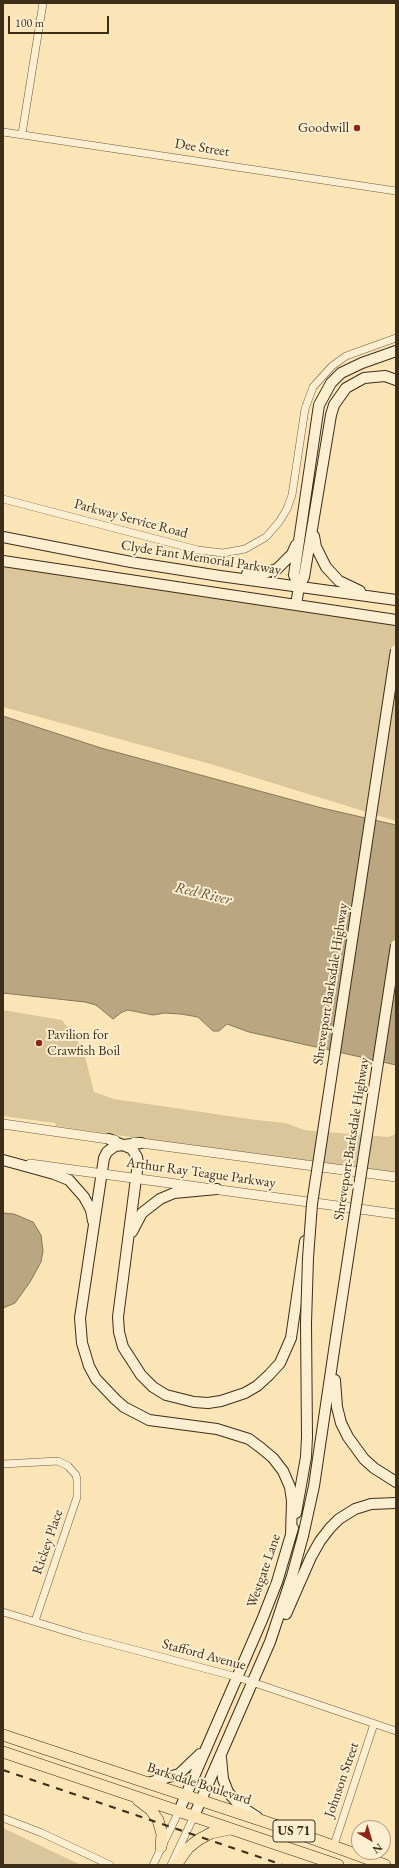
<!DOCTYPE html>
<style>
body{margin:0}
#map{position:relative;width:399px;height:1868px;overflow:hidden;background:#fbe5b6;font-family:"EB Garamond",serif}
canvas{display:block}
.frame{position:absolute;inset:0;border:4px solid #3d2e1a;pointer-events:none}
.north{position:absolute;left:351px;top:1820px;width:40px;height:40px;box-sizing:border-box;background:#fceed0;border:1px solid #b0a187;border-radius:50%;rotate:142deg;font-size:11px;font-weight:700;line-height:16px;text-align:center;color:#3d2e1a}
.north::after{content:'';display:block;margin:auto;width:14px;height:18px;background:#8f2418;clip-path:polygon(50% 0,100% 100%,50% 72%,0 100%)}
.scale{position:absolute;left:8px;top:16px;width:101px;height:18px;box-sizing:border-box;border:2px solid #3d2e1a;border-top:0;padding-left:5px;font-size:12px;line-height:14px;white-space:nowrap;color:#3d2e1a;-webkit-text-stroke:3px #fceed0;paint-order:stroke}
</style>
<div id="map">
<canvas width="399" height="1868"></canvas>
<div class="frame"></div>
<div class="north">N</div>
<div class="scale">100 m</div>
</div>
<script>
const g = document.querySelector('canvas').getContext('2d');
g.lineJoin = 'round';
function fillPath(path, color) { g.fillStyle = color; g.fill(path, 'evenodd'); }
const toPath = rows => new Path2D(rows.map(r => 'M' + r).join(''));
function stroke(path, color, width, dash) { g.strokeStyle = color; g.lineWidth = width; g.lineCap = dash ? 'butt' : 'round'; g.setLineDash(dash || []); g.stroke(path); }
function write(font, color, halo, rows, align = 'center') {
  g.font = font + ' "EB Garamond",serif'; g.lineWidth = 4; g.setLineDash([]); g.textBaseline = 'middle'; g.strokeStyle = halo; g.fillStyle = color; for (const [text, x, y, turn = 0] of rows) {
    g.save(); g.translate(x, y); g.rotate((+turn || 0) * Math.PI / 180); g.textAlign = isNaN(turn) ? turn : align; if (halo) g.strokeText(text, 0, 0); g.fillText(text, 0, 0); g.restore();
  }
}
const green = toPath([
 [3,565,396,624,396,821,214,765,3,707],
 [3,1010,62,1020,83,1049,94,1092,114,1099,256,1120,286,1123,304,1130,388,1137,396,1134,396,1173,130,1137,56,1126,55,1123,3,1116],
 [3,1828,81,1865,3,1865]
]);
const water = toPath([
 [3,716,101,748,322,808,396,825,396,1065,249,1032,227,1024,219,1031,213,1031,198,1017,181,1014,164,1013,153,1015,128,1010,122,1012,113,1019,96,1005,85,1002,3,993,3,716],
 [3,1213,14,1214,33,1222,41,1235,43,1251,41,1262,30,1282,15,1303,3,1308,3,1213]
]);
const minor = toPath([
 [3,132,396,191],
 [22,134,43,3],
 [3,499,198,550,223,553,245,549,266,537,279,522,287,509,292,495,305,409,313,387,332,366,346,356,396,338],
 [3,1464,58,1461,68,1466,76,1475,77,1480,77,1497,35,1621],
 [3,1612,82,1636,237,1677,396,1731],
 [3,1818,42,1833,110,1865],
 [334,1845,374,1724],
 [153,1865,179,1811],
 [171,1865,194,1816]
]);
const tertiary = toPath([
 [3,1124,115,1140],
 [134,1142,396,1177],
 [30,1164,396,1214]
]);
const secondary = toPath([
 [314,536,316,547,326,567,339,581,360,591],
 [3,537,131,562,220,576,396,600],
 [3,561,396,620],
 [247,574,261,574,277,569,292,554,296,545],
 [299,586,294,575,319,405,331,383,341,373,362,363,396,351],
 [296,605,299,586,304,577,331,415,334,405,346,388,364,378,385,376,396,380],
 [109,1139,132,1149,137,1157,138,1163,118,1317,119,1332,123,1347,141,1375,153,1387,166,1395,194,1402,208,1403,221,1401,245,1393,257,1386,269,1375,280,1363,291,1338,305,1241],
 [141,1143,115,1146,107,1152,104,1158,80,1318,82,1343,89,1366,96,1379,115,1399,124,1407,149,1420,217,1429,249,1439,261,1448,273,1458,283,1471,290,1487,292,1501,291,1535],
 [3,1160,54,1174,69,1180,84,1197,91,1210,93,1221],
 [132,1232,142,1213,160,1199,174,1193,217,1189],
 [335,1380,337,1407,341,1423,348,1437,364,1459,374,1468,396,1482],
 [296,1513,306,1457,307,1437,306,1323],
 [286,1614,311,1557,320,1541,330,1528,339,1519,355,1509,371,1504,396,1503],
 [221,1758,223,1779,228,1792,240,1806,257,1817],
 [148,1783,179,1774,200,1754],
 [179,1811,262,1620,277,1582,293,1528],
 [194,1816,270,1642,292,1576,303,1536,314,1486,336,1337]
]);
const primary = toPath([
 [3,1735,275,1825,385,1865],
 [3,1752,338,1865],
 [138,1800,151,1810,158,1820,162,1834,161,1847],
 [176,1865,188,1848,198,1840,211,1833,230,1829]
]);
const rail = toPath([
 [3,1770,283,1865]
]);
const secondaryBridge = toPath([
 [306,1323,308,1258,312,1204,396,650],
 [336,1337,396,945]
]);
const markers = [
 [357,128,4,"#8f2418"],
 [39,1043,4,"#8f2418"]
];
const shields = [
 [294,1831,42]
];
const shieldNames = [
 ["US 71",294,1831]
];
const poiNames = [
 ["Goodwill",349,128],
 ["Pavilion for",47,1035,"left"],
 ["Crawfish Boil",47,1051,"left"]
];
const streetNames = [
 ["Dee Street",202,148,9],
 ["Parkway Service Road",131,519,15],
 ["Clyde Fant Memorial Parkway",201,558,9],
 ["Shreveport Barksdale Highway",331,984,-81],
 ["Shreveport-Barksdale Highway",352,1139,-81],
 ["Arthur Ray Teague Parkway",201,1173,8],
 ["Rickey Place",48,1542,-71],
 ["Westgate Lane",264,1571,-71],
 ["Stafford Avenue",204,1655,15],
 ["Johnson Street",342,1780,-71],
 ["Barksdale Boulevard",199,1784,18]
];
const waterNames = [
 ["Red River",203,894,13]
];
fillPath(green, '#dbc69b');
fillPath(water, '#baa781');
stroke(water, '#887758', 1);
stroke(minor, '#6c5c41', 8);
stroke(tertiary, '#6c5c41', 10);
stroke(secondary, '#3d2e1a', 12);
stroke(primary, '#3d2e1a', 12);
stroke(minor, '#fceed0', 7);
stroke(tertiary, '#fceed0', 9);
stroke(secondary, '#fceed0', 10);
stroke(primary, '#fbe5b6', 11);
stroke(rail, '#3d2e1a', 2, [7, 7]);
stroke(secondaryBridge, '#3d2e1a', 12, []);
stroke(secondaryBridge, '#fceed0', 10);
for (const [x, y, r, color] of markers) { const dot = new Path2D(); dot.arc(x, y, r, 0, 2 * Math.PI); g.fillStyle = color; g.fill(dot); stroke(dot, '#fceed0', 1.5); }
for (const [x, y, w] of shields) { const box = new Path2D(); box.roundRect(x - w / 2, y - 11, w, 22, 3); g.fillStyle = '#fceed0'; g.fill(box); stroke(box, '#3d2e1a', 1); }
write('bold 13px', '#3d2e1a', null, shieldNames);
write('14px', '#3d2e1a', '#fceed0', poiNames, 'right');
write('14px', '#3d2e1a', '#fceed0', streetNames);
write('italic 15px', '#625239', '#fceed0', waterNames);
</script>
